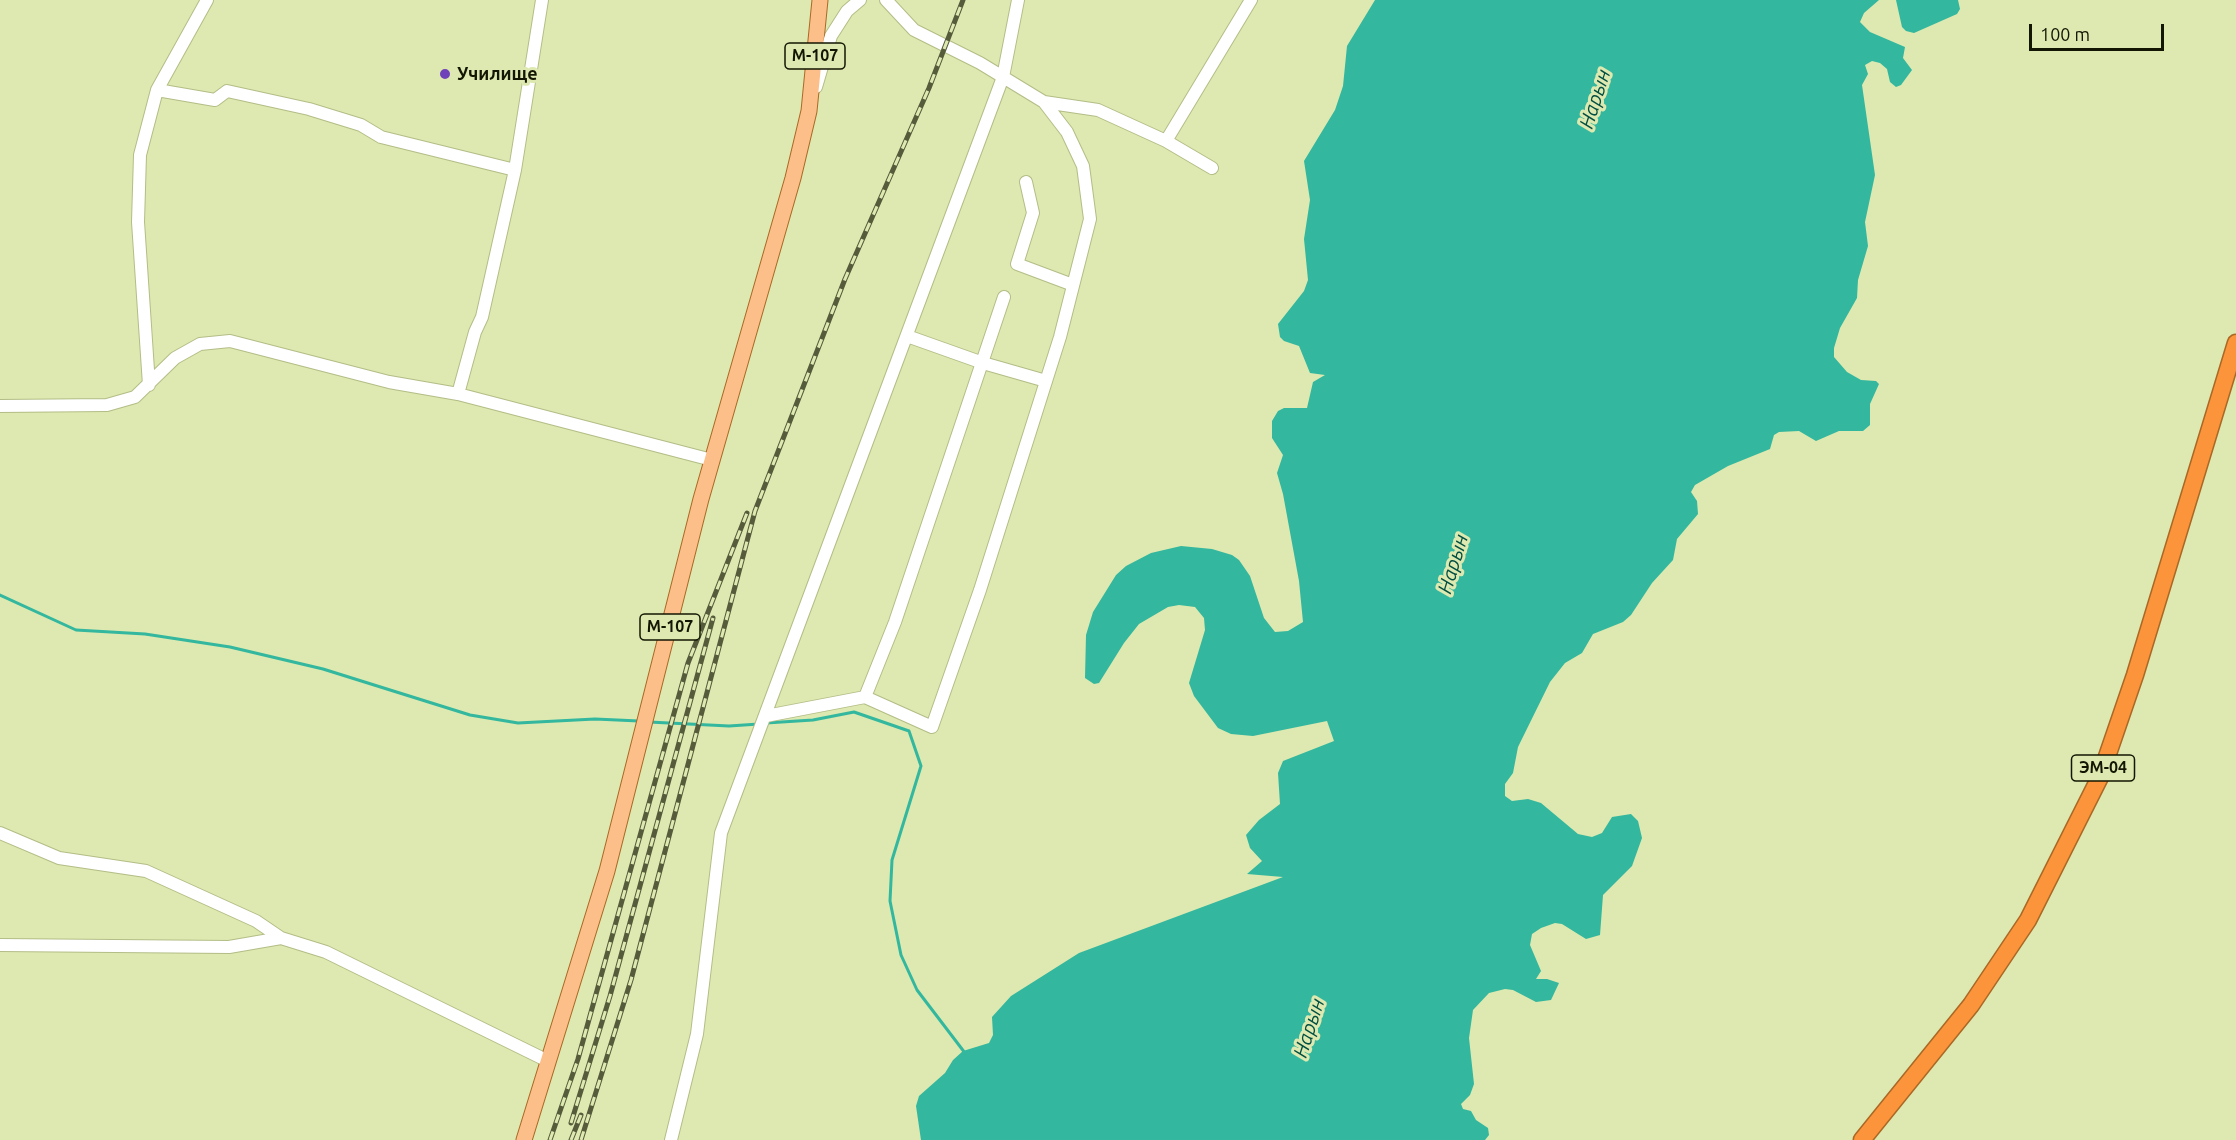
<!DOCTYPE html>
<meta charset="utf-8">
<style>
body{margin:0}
#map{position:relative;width:2236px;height:1140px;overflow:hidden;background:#dde9b0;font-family:Ubuntu,sans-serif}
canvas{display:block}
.scale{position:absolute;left:2029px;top:24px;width:135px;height:27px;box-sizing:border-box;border:3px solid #131602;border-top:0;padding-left:8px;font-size:18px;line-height:21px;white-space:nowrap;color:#131602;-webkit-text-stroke:4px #dde9b0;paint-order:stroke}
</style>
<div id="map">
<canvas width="2236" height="1140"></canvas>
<div class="scale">100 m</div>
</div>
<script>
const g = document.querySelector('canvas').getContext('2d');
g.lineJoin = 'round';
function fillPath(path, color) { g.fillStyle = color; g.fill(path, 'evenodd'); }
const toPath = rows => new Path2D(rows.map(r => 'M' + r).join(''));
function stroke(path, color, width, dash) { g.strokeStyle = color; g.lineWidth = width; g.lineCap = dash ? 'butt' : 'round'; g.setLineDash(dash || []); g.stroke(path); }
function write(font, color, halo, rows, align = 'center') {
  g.font = font + ' Ubuntu,sans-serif'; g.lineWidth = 6; g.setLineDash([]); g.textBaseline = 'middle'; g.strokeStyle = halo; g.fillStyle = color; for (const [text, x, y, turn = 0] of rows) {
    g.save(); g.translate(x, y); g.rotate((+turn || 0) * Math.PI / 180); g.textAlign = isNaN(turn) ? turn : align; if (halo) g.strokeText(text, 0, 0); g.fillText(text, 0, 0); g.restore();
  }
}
const water = toPath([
 [1375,0,1879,0,1864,13,1860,22,1870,32,1905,47,1903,58,1912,70,1901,85,1896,87,1890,82,1887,69,1880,63,1872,61,1865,65,1868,74,1862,85,1875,175,1865,222,1868,246,1858,280,1857,298,1840,328,1834,348,1834,357,1847,372,1861,380,1876,381,1879,384,1870,404,1870,425,1863,431,1839,431,1816,441,1799,431,1779,432,1774,435,1770,449,1728,466,1695,485,1691,492,1697,501,1698,514,1677,539,1673,560,1652,583,1631,615,1623,622,1593,634,1582,653,1565,663,1550,682,1518,747,1513,773,1505,784,1505,796,1512,801,1528,799,1541,803,1578,834,1592,837,1602,833,1612,817,1631,814,1638,821,1642,838,1632,866,1603,895,1600,935,1586,939,1562,924,1555,923,1541,928,1532,934,1530,945,1541,971,1536,979,1547,979,1559,983,1551,1000,1536,1002,1513,990,1505,989,1489,993,1473,1010,1469,1038,1474,1084,1470,1095,1461,1104,1463,1109,1471,1111,1476,1120,1488,1128,1489,1135,1485,1140,921,1140,916,1106,919,1096,945,1073,953,1060,963,1051,989,1043,993,1035,992,1017,1011,996,1079,953,1283,877,1247,874,1262,861,1250,848,1246,835,1259,820,1280,804,1278,773,1283,761,1334,741,1327,721,1253,736,1231,734,1218,728,1194,696,1189,683,1205,630,1204,618,1195,607,1179,605,1168,607,1139,624,1124,643,1099,683,1094,684,1085,678,1086,635,1093,612,1116,575,1126,566,1151,553,1181,546,1212,549,1232,555,1239,560,1250,576,1264,618,1275,632,1288,631,1303,622,1299,581,1283,494,1277,473,1283,455,1272,438,1272,421,1278,411,1284,408,1307,408,1313,382,1325,375,1310,373,1299,346,1284,341,1280,337,1278,324,1304,291,1308,280,1304,239,1310,200,1304,161,1335,110,1343,86,1347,46],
 [1896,0,1958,0,1960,9,1957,14,1914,33,1906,31,1902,27]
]);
const stream = toPath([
 [0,595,76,630,145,634,230,647,323,669,470,715,518,723,595,719,639,721],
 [649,722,729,726,759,724],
 [766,723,813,720,854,712,909,731,921,766,892,860,890,901,901,955,917,990,965,1053]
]);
const minor = toPath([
 [816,87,831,36,847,11,860,0],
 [157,90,215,100,227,91,309,109,361,125,381,137,515,170],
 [1044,102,1098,110,1166,141,1212,168],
 [1166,141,1251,0],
 [1026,182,1033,213,1017,264,1073,285],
 [907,336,983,363,1046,381],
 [149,385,138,222,140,155,157,90,207,0],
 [458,394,475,332,482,317,515,170,542,0],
 [0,406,107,405,135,397,175,358,200,344,230,341,389,382,458,394,712,460],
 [865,697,932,727,980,590,1060,337,1090,219,1083,166,1067,132,1044,102,980,63,914,30,886,0],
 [766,716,865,697,895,622,1004,297],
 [0,833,59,858,146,871,256,921,281,938],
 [0,945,229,947,281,938,326,952,548,1061],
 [671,1140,697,1034,721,833,1003,77,1018,0]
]);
const major = toPath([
 [524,1140,607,871,701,499,793,178,809,111,820,0]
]);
const highway = toPath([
 [1862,1140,1971,1005,2028,920,2100,777,2135,675,2236,343]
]);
const rail = toPath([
 [571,1123,610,996,713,618],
 [550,1140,578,1059,688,663,747,513],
 [571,1140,581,1115],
 [581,1140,631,980,755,511,845,279,929,88,963,0]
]);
const markers = [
 [445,74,6,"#7042ba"]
];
const shields = [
 [815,56,60],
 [670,627,60],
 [2103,768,63]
];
const shieldNames = [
 ["М-107",815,56],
 ["М-107",670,627],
 ["ЭМ-04",2103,768]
];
const poiNames = [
 ["Училище",457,74]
];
const waterNames = [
 ["Нарын",1595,99,-72],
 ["Нарын",1453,564,-73],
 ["Нарын",1309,1028,-72]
];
fillPath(water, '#33b79e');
stroke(stream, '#33b79e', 3);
stroke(minor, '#b3bd86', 14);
stroke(major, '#aa6826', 17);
stroke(highway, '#aa6826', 19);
stroke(minor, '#fff', 12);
stroke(major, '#fdbf89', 15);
stroke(highway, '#fb943a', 16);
stroke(rail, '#555b3b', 5);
stroke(rail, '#dde9b0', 3, [9]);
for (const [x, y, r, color] of markers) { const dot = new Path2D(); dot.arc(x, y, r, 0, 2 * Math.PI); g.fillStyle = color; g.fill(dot); stroke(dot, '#dde9b0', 2); }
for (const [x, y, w] of shields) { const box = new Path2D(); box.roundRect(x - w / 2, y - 13, w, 26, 4.5); g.fillStyle = '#dde9b0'; g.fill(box); stroke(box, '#131602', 1.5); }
write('bold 16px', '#131602', null, shieldNames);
write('bold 18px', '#131602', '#dde9b0', poiNames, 'left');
write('italic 20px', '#014f42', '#dde9b0', waterNames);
</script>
